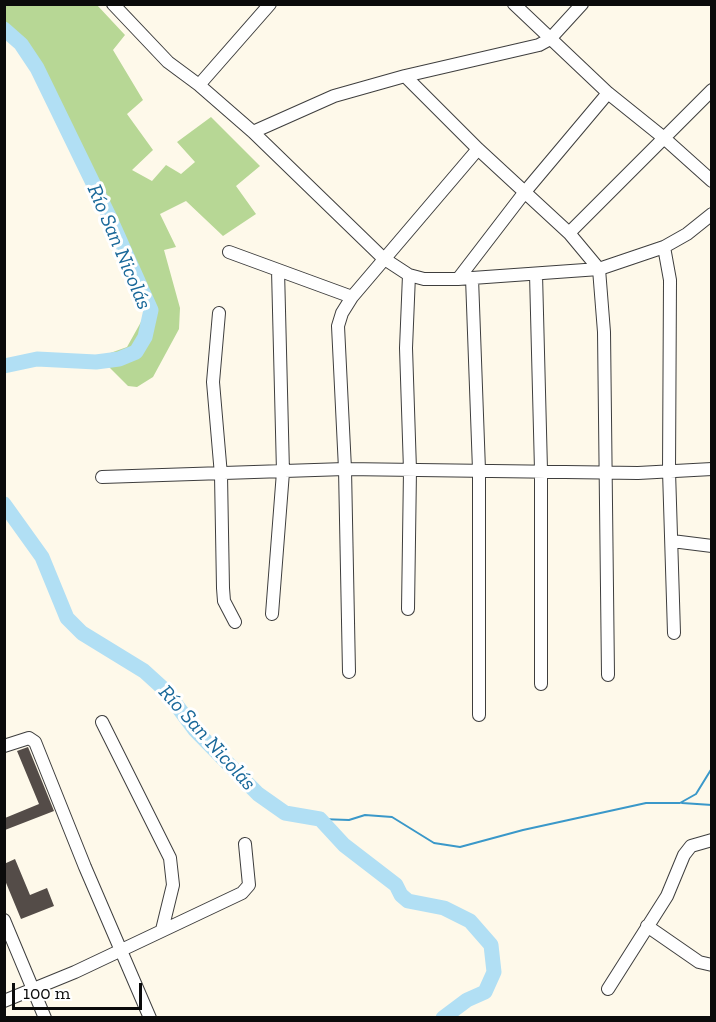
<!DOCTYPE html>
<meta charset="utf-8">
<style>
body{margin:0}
#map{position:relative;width:716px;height:1022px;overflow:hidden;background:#fef9ea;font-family:"Zilla Slab",serif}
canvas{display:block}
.frame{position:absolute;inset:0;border:6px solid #0b0b0b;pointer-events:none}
.scale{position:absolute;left:12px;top:983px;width:130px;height:27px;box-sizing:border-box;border:3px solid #0b0b0b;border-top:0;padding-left:8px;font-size:18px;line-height:21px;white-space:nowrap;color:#0b0b0b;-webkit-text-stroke:4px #fff;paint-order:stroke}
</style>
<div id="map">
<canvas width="716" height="1022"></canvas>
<div class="frame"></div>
<div class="scale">100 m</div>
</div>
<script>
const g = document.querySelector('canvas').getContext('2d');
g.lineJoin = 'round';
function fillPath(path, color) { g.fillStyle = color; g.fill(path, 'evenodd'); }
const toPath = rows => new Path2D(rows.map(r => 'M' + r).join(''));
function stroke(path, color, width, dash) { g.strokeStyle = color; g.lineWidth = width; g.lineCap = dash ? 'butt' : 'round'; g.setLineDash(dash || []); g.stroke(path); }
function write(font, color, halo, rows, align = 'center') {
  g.font = font + ' "Zilla Slab",serif'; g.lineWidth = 6; g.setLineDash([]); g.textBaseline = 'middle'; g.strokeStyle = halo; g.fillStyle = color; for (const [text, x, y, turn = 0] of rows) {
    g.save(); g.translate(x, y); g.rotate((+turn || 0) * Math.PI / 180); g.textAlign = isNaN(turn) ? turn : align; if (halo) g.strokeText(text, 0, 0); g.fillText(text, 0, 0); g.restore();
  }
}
const forest = toPath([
 [4,5,97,5,125,35,113,50,143,100,127,114,153,150,132,170,152,181,166,165,181,174,195,162,177,142,211,117,260,166,236,186,256,214,223,236,186,201,160,214,176,247,164,250,180,308,179,329,153,377,137,387,128,386,99,357,127,347,151,304,98,191,31,62,5,35]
]);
const stream = toPath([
 [682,803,712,805],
 [320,819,349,820,365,815,392,817,434,843,460,847,523,830,646,803,680,803,696,794,712,768]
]);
const river = toPath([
 [4,29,21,44,37,68,109,216,151,310,145,337,136,352,119,359,96,362,37,359,4,366],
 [4,504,42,557,67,618,82,633,144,671,166,691,195,730,258,794,285,813,320,819,344,845,396,885,401,895,408,901,444,908,470,921,491,945,494,972,485,992,467,1000,443,1018]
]);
const building = toPath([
 [28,747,54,811,5,830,5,818,39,804,17,751],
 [15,859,30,895,47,888,54,906,21,919,4,878,4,864]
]);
const minor = toPath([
 [113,4,168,62,199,85,253,132,383,258,409,275,424,279,458,279,599,269,664,247,687,234,712,214],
 [514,4,608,93,664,138,712,181],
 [405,76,478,149,569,233,599,269,604,332,608,675],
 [199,85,270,4],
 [253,132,334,96,405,76,539,45,550,39,582,4],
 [569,233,712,90],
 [664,247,670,280,669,471,674,633],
 [229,252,352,297],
 [536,274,541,470,541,684],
 [472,278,479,470,479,715],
 [458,279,524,193,608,93],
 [219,313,213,382,221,475,223,588,224,601,235,622],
 [102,477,345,469,638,473,712,469],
 [672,541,712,546],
 [408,609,410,470,406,348,409,275],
 [272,614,283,472,278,270],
 [349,672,345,469,338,326,342,313,352,297,478,149],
 [102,722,170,858,173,885,162,930],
 [4,746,29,738,35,742,85,867,150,1018],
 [4,920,45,1018],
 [647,926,699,962,712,965],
 [608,989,667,896,684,855,691,846,712,840],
 [4,1001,75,972,242,893,249,885,245,844]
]);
const waterNames = [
 ["Río San Nicolás",119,247,67],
 ["Río San Nicolás",207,738,48]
];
fillPath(forest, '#b7d795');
stroke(stream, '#3a98c9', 2);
stroke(river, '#b1dff4', 15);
fillPath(building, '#544c48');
stroke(minor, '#3e3e3e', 14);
stroke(minor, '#fff', 12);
write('italic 21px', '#196899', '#fff', waterNames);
</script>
